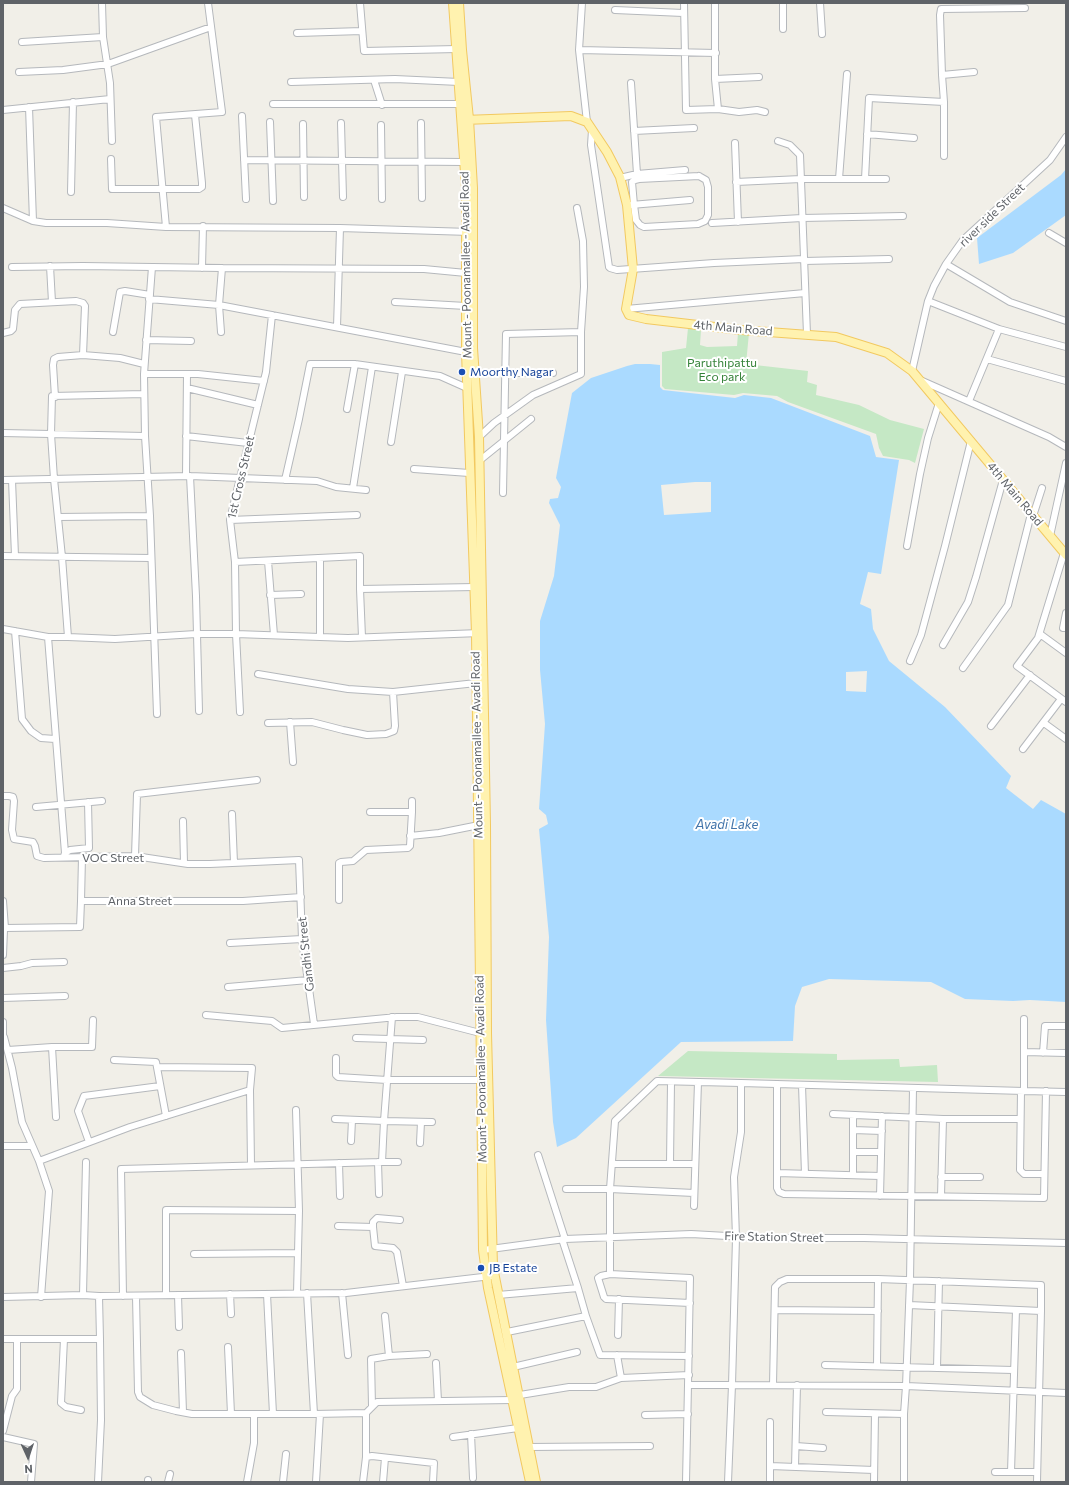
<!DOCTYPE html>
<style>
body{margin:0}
#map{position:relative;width:1069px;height:1485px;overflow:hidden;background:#f1efe8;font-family:Commissioner,sans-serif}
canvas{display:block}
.frame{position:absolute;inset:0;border:4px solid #5f6368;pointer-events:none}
.north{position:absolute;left:8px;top:1437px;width:40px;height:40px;-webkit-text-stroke:3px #fff;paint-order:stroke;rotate:177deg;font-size:11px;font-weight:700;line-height:16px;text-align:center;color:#5f6368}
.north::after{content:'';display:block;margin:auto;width:14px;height:18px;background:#5f6368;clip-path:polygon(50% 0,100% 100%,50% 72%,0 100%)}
</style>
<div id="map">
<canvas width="1069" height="1485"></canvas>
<div class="frame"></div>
<div class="north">N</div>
</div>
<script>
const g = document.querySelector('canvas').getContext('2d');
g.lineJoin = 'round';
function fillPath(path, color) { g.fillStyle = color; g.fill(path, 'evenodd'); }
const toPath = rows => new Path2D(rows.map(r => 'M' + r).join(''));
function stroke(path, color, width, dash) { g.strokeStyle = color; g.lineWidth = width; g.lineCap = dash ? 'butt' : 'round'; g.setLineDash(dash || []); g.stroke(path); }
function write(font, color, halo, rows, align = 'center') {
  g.font = font + ' Commissioner,sans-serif'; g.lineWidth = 4; g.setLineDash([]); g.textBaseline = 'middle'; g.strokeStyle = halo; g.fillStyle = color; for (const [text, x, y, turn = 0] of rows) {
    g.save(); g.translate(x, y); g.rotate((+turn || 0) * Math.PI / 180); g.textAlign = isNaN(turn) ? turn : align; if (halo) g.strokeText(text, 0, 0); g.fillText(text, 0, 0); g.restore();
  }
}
const green = toPath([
 [688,328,701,330,700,345,707,347,737,346,738,333,749,333,746,364,808,371,807,382,817,385,816,395,859,405,890,420,924,429,915,463,909,460,883,456,879,448,876,434,788,402,777,396,743,393,734,395,665,389,662,386,662,352,686,348],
 [688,1051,837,1054,837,1060,899,1059,900,1067,937,1065,938,1082,658,1076]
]);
const water = toPath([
 [1066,169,1066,215,1013,253,979,264,977,238,1061,175],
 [635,364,650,364,660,365,660,387,663,390,735,398,744,395,771,398,870,436,876,457,899,460,881,574,868,572,860,604,871,609,873,629,889,661,945,707,1011,776,1006,788,1033,809,1041,800,1066,814,1066,1002,1030,1000,1013,1001,965,999,931,982,829,979,802,987,795,1006,793,1041,681,1042,576,1138,557,1147,553,1122,546,1020,549,937,539,829,548,824,546,815,539,809,545,724,540,670,540,621,554,576,560,525,549,503,550,499,558,498,561,487,556,478,572,393,591,378,627,366],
 [695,482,711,482,711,512,664,515,661,485],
 [867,671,866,692,846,691,846,672]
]);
const minor = toPath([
 [102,3,103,37,110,83,112,141],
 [360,3,364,51,457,49],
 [582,3,579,50,587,122],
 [684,3,686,110,718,109],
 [715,3,715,79,718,109,739,112,757,110,765,112],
 [783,3,783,29],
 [820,3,822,34],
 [615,10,683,13],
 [297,33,362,31],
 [22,42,103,37],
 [579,50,716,53],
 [19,72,63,70,108,64,211,27],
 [942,75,974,72],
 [715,79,759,77],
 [374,80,382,105],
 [291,82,395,79,459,82],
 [631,83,637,174],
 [273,104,461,104],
 [29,107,33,221],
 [3,110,110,99],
 [242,116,246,199],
 [270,122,273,201],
 [341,123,343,197],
 [421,123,422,198],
 [303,124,304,197],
 [381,125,382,199],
 [592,130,591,145,609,267,610,268,617,270,714,263,804,259],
 [634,131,694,128],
 [867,134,914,138],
 [778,141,790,145,800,155,807,334],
 [735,143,738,222],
 [944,156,944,102,942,75,940,15,941,9,1025,8],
 [111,159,112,189,199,189,202,187,202,183,195,115],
 [244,160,464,162],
 [699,176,706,180,708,187,708,215,705,221,698,224,644,227,640,225,636,220,634,205,632,182,635,180,639,179,699,176],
 [620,178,637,174,685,170],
 [839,179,847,74],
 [865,179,869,98,944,102],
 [736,182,801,179,886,179],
 [71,192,73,102],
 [631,205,690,200],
 [3,208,33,221,46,223,107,223,166,227,340,228,470,232],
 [712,223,802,218,903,216],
 [166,227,156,117,222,112,208,3],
 [1049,233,1066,243],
 [804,261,889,259],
 [946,264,1010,302,1066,321],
 [50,266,52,302],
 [12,267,83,266,222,268,424,269,466,273],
 [152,267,144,374,145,436,150,516,157,714],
 [202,268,203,226],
 [222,268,219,305,466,352],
 [149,299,219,305,221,332],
 [928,301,999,329,1066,347],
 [395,302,466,306],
 [626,309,805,293],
 [337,327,340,228],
 [113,332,120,292,125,291,150,295],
 [3,333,11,331,13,329,15,310,20,304,76,301,83,303,85,306,83,355],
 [146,340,191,341],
 [987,359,1066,381],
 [912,371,928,301,934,286,946,264,963,240,1050,160,1066,137],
 [506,373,553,373],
 [144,374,198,374,264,381],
 [920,380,1049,437,1066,447],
 [187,388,258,405],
 [55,397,53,365,54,359,58,357,83,355,120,358,144,364],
 [969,401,999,329],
 [347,409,355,364],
 [3,433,145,436],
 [186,436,248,443],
 [479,437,494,423,533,395,581,374,581,332],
 [391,442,402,372],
 [479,461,531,419],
 [414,469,469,473],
 [186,476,187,374],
 [190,476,196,596,199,711],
 [3,480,190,476,317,481,336,487,366,490],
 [12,480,15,556],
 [285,480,299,419,310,364,355,364,440,376,467,388],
 [353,488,372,367],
 [503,493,506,334,581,332,584,287,583,241,577,208],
 [1033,516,1042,488],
 [58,517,150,516],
 [230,520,357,515],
 [1050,536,1066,463],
 [907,546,920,474,928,438,939,403],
 [1064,553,1038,638,1017,666,1066,702],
 [3,556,151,558],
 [320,558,320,637],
 [268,561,274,635],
 [235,562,360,556,360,589],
 [270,595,301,594],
 [1066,613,1063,628,1066,628],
 [3,629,48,637,68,637,115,639,196,634,236,634,348,638,480,633],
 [15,631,22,719,31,731,41,738,55,739],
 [1040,634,1066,653],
 [48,637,65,853],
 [68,637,62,557,54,479,51,434,52,396,144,394],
 [362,637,360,589,475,587],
 [943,645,968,602,976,577,1003,480],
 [910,661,921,635,945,546,971,441],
 [963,668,1008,605,1031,514],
 [258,674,348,689,393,692],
 [240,712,236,634,235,562,230,520,240,478,266,372,272,315],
 [290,722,293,762],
 [268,723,312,722,343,730,367,735,386,734,394,731,395,726,393,692,476,683],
 [1044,723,1066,739],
 [991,726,1030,675],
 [1023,749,1061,699],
 [3,796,9,796,13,797,14,801,12,830,14,839,33,842,35,846,37,856,44,858,135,856,188,864,210,864,299,860,302,939,314,1024],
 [36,807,102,801],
 [412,812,412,801],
 [232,814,234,863],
 [183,821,184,863],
 [410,836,439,833,479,825],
 [64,856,65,853,70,850,89,848,88,802],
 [135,856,137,794,257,780],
 [339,900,339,863,341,862,353,861,366,850,408,848,410,846,412,812,370,812],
 [3,901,5,928,4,930,3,955],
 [81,901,82,857],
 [5,928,80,927,81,901,243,901,301,897],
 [230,943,302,939],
 [3,968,21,966,32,963,64,962],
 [228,987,308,980],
 [3,998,65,996],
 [206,1015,272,1021,282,1028,397,1017,418,1017,484,1034],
 [3,1022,3,1037],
 [4,1037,12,1068,22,1122,39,1161,49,1191,41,1297],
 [356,1038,423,1040],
 [52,1047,56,1117],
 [8,1050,52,1047,92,1047,93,1020],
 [1024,1052,1066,1053],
 [1043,1053,1045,1026,1066,1026],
 [336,1058,336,1075,338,1077,387,1080,481,1080],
 [114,1060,156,1062,166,1116],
 [157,1067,252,1068,250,1090],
 [777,1084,777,1188,779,1192,784,1194,1044,1198,1046,1091],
 [802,1085,805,1174],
 [913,1088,910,1280,906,1386,732,1385,736,1238,734,1177,741,1132,741,1083,1024,1091,1066,1092],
 [1021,1091,1020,1170,1024,1174,1044,1174],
 [1024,1091,1024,1019],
 [296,1110,299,1211],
 [833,1114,943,1119,1020,1119],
 [853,1115,853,1175],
 [335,1119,384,1121,392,1017],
 [853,1130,882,1131],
 [351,1141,352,1120],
 [89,1142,78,1111,84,1096,160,1086],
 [420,1143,421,1122],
 [3,1146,32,1146],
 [853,1152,881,1152],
 [538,1155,565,1239],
 [39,1161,130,1127,250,1090,251,1165],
 [378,1162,379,1194],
 [382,1162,398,1162],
 [339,1163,340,1196],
 [612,1164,695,1164],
 [670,1164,671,1082],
 [777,1173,880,1176],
 [941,1177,980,1177],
 [566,1189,610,1189,694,1193],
 [880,1196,882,1116],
 [941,1196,943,1119],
 [694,1206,698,1082],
 [338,1226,373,1227,375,1246,393,1248,397,1252,403,1286],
 [373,1227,373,1222,377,1218,400,1220],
 [562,1239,578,1288],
 [483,1250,565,1239,691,1234,763,1238,864,1238,1066,1243],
 [194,1254,298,1253],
 [610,1274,601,1276,598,1278,604,1297,606,1299,690,1303],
 [307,1293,314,1414,366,1413,377,1402,512,1400],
 [342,1293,348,1355],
 [230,1294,231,1314],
 [267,1294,273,1414],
 [83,1295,86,1162],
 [166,1295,166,1210,299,1211,297,1293],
 [178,1295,179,1327],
 [498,1295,578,1288,586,1316,507,1332],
 [123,1296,121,1169,382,1162,384,1121,432,1122],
 [136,1296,138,1392,140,1397,153,1405,176,1411,192,1414,314,1414],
 [3,1297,83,1295,99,1296],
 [775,1310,878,1311],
 [385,1316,389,1356],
 [586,1316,600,1355,689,1356],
 [618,1335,619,1299],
 [3,1339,100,1339,99,1296,346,1293,491,1276],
 [64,1339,61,1403,66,1407,81,1410],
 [228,1347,231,1414],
 [181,1353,183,1412],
 [617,1355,621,1378,689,1375],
 [436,1363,438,1401],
 [825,1365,1013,1370],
 [877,1366,878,1279],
 [513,1367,577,1352],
 [937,1368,939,1281],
 [688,1385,690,1278,610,1274,610,1189,615,1121,657,1081,741,1083],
 [773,1385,775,1287,780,1282,787,1279,878,1279,1041,1285,1041,1311,909,1305],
 [520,1395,569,1387,596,1387,621,1378],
 [372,1406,371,1359,389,1356,427,1354],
 [826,1412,904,1414,904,1482],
 [904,1414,906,1386,1066,1393],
 [645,1415,688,1414],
 [3,1431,12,1396,17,1389,17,1339],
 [471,1434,473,1478],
 [3,1437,34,1444,31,1482],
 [453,1437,518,1428],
 [796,1446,823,1448],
 [529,1447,650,1446],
 [366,1457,366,1413],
 [770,1466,874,1470],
 [795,1467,797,1385],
 [995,1472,1037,1472],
 [1011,1472,1016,1310],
 [98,1482,101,1420,100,1339],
 [148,1482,148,1480],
 [168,1482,170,1474],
 [247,1482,254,1443,254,1414],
 [283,1482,286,1454],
 [316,1482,320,1414],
 [363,1482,366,1457,372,1456,434,1463,433,1482],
 [383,1482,385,1458],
 [686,1482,688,1385,732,1385,728,1482],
 [770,1482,770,1422],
 [874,1482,875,1414],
 [1037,1482,1041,1311]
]);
const major = toPath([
 [453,3,466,187,466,352,476,633,483,1250,488,1288,530,1482],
 [459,3,462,50,469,119,473,188,473,348,479,437,486,825,487,1033,493,1267,536,1482],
 [464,120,571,116,587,122,607,152,620,177,627,205,633,269,626,309,629,315,646,319,741,330,836,337,887,353,912,371,1066,555]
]);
const markers = [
 [462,372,4,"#1a4fb4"],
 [481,1268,4,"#1a4fb4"]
];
const streetNames = [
 ["river side Street",992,215,-44],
 ["Mount - Poonamallee - Avadi Road",466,265,-91],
 ["4th Main Road",733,328,5],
 ["1st Cross Street",241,477,-77],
 ["4th Main Road",1015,494,50],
 ["Mount - Poonamallee - Avadi Road",477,745,-91],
 ["VOC Street",113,858],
 ["Anna Street",140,901],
 ["Gandhi Street",306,954,-96],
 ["Mount - Poonamallee - Avadi Road",481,1069,-91],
 ["Fire Station Street",774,1237,1]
];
const parkNames = [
 ["Paruthipattu",722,363],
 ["Eco park",722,377]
];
const transitNames = [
 ["Moorthy Nagar",470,372],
 ["JB Estate",489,1268]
];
const waterNames = [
 ["Avadi Lake",727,825]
];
fillPath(green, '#c5e8c5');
fillPath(water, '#aadaff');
stroke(minor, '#b5b8bc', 8);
stroke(major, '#f2c960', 10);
stroke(minor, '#fff', 6);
stroke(major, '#fff2af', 8);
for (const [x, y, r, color] of markers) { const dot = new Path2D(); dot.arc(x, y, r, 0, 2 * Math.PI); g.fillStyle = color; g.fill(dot); stroke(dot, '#fff', 1.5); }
write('12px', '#5f6368', '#fff', streetNames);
write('12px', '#348238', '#fff', parkNames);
write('12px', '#164399', '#fff', transitNames, 'left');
write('italic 13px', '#4174aa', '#fff', waterNames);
</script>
